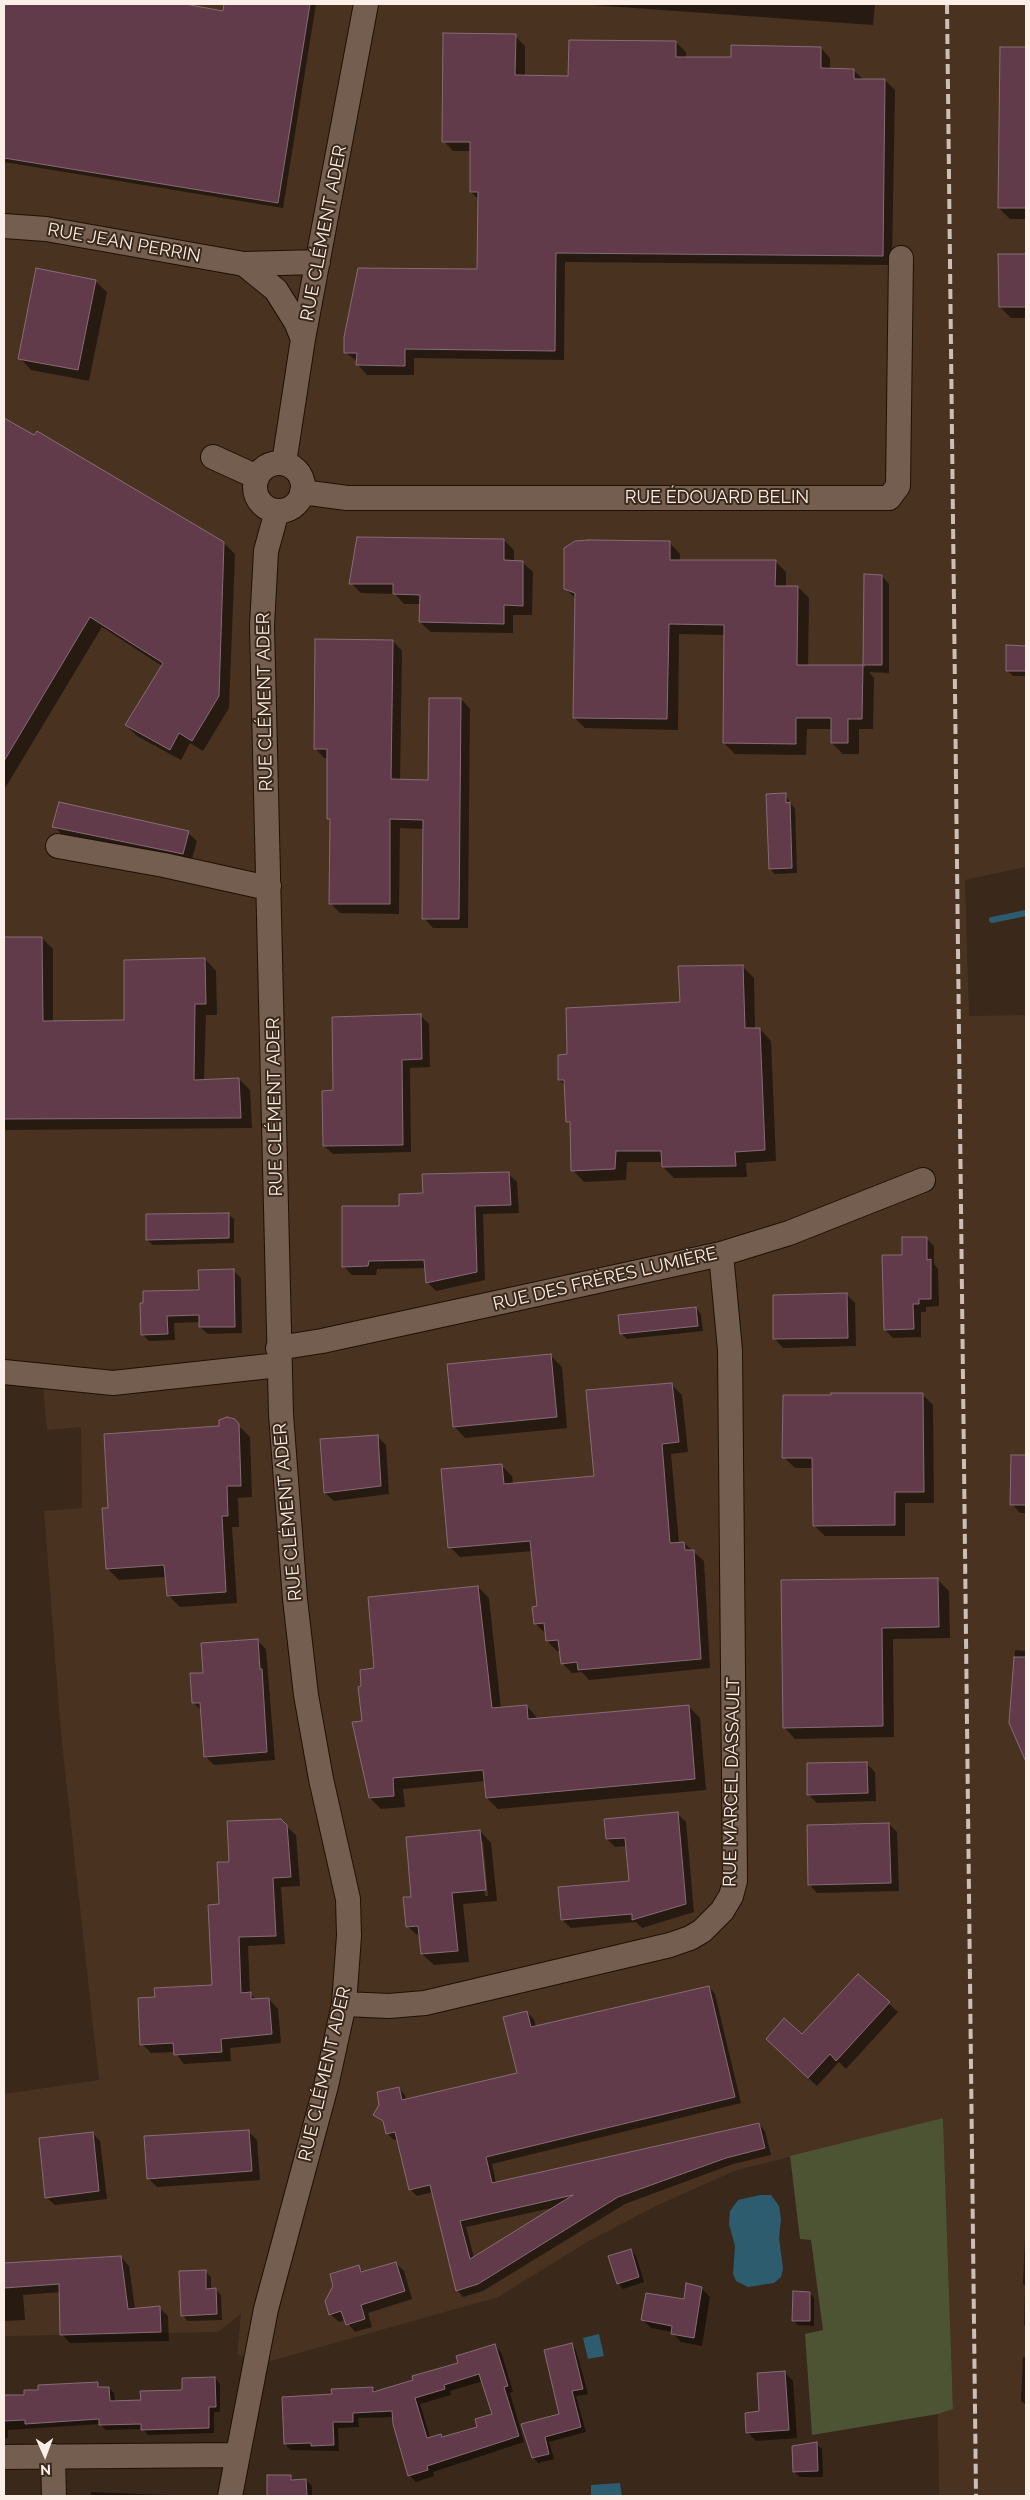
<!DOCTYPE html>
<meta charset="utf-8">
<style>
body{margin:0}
#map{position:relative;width:1030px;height:2500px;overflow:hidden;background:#3a281a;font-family:Raleway,sans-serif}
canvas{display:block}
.frame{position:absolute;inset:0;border:5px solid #fcefe7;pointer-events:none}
.north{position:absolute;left:20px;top:2430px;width:50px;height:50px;-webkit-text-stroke:4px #3a281a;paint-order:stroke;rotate:178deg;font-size:14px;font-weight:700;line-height:20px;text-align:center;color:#fcefe7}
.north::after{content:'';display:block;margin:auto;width:18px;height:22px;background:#fcefe7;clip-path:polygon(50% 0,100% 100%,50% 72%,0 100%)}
</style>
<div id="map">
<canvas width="1030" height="2500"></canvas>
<div class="frame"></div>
<div class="north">N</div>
</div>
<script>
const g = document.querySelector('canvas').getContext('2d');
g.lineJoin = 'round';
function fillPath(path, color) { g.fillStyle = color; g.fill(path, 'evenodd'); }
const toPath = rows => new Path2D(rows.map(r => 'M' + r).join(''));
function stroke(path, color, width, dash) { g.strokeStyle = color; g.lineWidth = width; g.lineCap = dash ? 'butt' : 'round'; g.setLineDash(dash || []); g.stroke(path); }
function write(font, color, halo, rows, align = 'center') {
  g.font = font + ' Raleway,sans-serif'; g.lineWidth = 4; g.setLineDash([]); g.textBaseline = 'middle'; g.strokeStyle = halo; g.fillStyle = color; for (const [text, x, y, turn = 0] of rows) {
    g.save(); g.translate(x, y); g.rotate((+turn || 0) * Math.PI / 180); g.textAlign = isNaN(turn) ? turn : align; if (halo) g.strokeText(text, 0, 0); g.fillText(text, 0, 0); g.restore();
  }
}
const built = toPath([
 [4,4,1026,4,1026,867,965,880,969,1016,1026,1015,1026,2496,939,2496,938,2414,953,2409,943,2118,734,2171,656,2206,589,2241,498,2297,271,2361,237,2355,241,2314,218,2332,4,2336,4,2094,99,2080,61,1734,44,1511,82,1508,81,1427,47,1430,41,1364,5,1361,4,1356]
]);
const green = toPath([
 [943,2118,953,2409,938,2414,812,2435,805,2334,823,2330,811,2240,800,2239,790,2156]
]);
const water = toPath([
 [760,2195,771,2195,779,2206,781,2219,779,2238,783,2269,781,2277,774,2283,748,2287,736,2281,733,2274,735,2246,729,2224,730,2211,738,2200],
 [599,2334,604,2356,588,2359,583,2338],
 [620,2483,622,2496,591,2496,591,2485]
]);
const shadow = toPath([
 [4,4,179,4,272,22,248,4,316,4,283,208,4,162],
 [578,4,875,4,873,25],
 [515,36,525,46,525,77,569,77,676,42,686,52,686,58,732,59,821,48,830,58,830,69,853,70,864,80,885,80,895,90,892,265,565,262,564,360,414,358,414,375,367,375,358,365,358,362,345,352,478,271,479,200,471,192,471,151,453,151,444,141],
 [1001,48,1026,48,1026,219,1010,219,999,208],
 [999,256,1026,256,1026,318,1011,318,1000,307],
 [95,281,107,292,89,381,31,370,20,358],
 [4,419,224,543,235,554,229,708,203,751,190,743,181,760,137,736,126,725,162,666,102,627,4,790],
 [504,540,514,550,514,562,522,562,533,572,532,615,513,615,513,633,431,632,420,622,421,604,404,604,395,594,361,593,351,583],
 [669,542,680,554,680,561,775,561,786,572,786,587,798,587,809,598,808,666,865,667,865,576,882,576,889,584,889,673,869,672,874,678,873,729,859,729,859,754,843,754,832,743,832,729,807,729,806,755,735,754,724,743,725,635,679,634,678,730,585,728,574,717,576,599,565,588],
 [393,641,402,651,400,781,429,781,461,699,470,709,468,928,433,928,424,918,424,829,400,828,399,914,340,913,330,903,331,822,328,818,329,758,324,758,315,748],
 [1007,647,1026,647,1026,676,1013,676,1007,670],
 [785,795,795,809,797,873,775,874,770,869],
 [54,826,188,833,197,841,191,862,62,835],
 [4,938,42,938,53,949,53,1022,125,1022,205,959,216,971,217,1015,206,1015,204,1080,239,1079,250,1090,252,1128,4,1130],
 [743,967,754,978,755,1029,760,1029,771,1041,776,1161,746,1163,747,1177,674,1178,663,1167,663,1162,627,1162,626,1180,584,1182,573,1170,571,1126,567,1121,566,1086,559,1080,569,1056,681,1004],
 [421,1016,429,1024,430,1067,410,1068,411,1152,333,1154,324,1146,334,1092],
 [508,1174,517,1182,519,1213,483,1214,485,1280,436,1291,427,1282,426,1268,377,1269,376,1275,352,1275,344,1267,400,1207,424,1194],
 [228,1214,234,1219,234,1243,153,1245,147,1240],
 [926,1238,934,1246,934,1264,938,1269,939,1306,926,1307,926,1312,921,1312,921,1337,893,1338,885,1330,903,1256],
 [234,1271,241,1278,242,1333,208,1334,200,1327,200,1322,174,1323,175,1340,149,1341,142,1334,200,1291],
 [847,1295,855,1303,856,1346,783,1348,775,1339],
 [696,1308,701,1314,703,1331,627,1339,621,1333],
 [550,1355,562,1367,567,1428,465,1438,454,1426],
 [672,1385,682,1395,688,1452,671,1454,679,1543,684,1543,704,1561,710,1668,589,1680,582,1672,572,1673,562,1663,561,1651,557,1651,547,1641,546,1634,535,1623,538,1607,533,1551,460,1557,450,1547,502,1466,512,1476,513,1484,595,1477],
 [922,1394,933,1405,934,1503,905,1503,905,1536,825,1536,814,1525,814,1468,795,1468,784,1457],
 [232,1419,250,1437,252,1497,238,1498,239,1527,232,1527,237,1603,180,1607,168,1595,166,1577,119,1580,107,1568,221,1427],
 [377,1436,386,1445,389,1494,334,1501,325,1493],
 [1012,1456,1026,1456,1026,1513,1020,1513,1012,1504],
 [938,1580,949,1591,950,1638,893,1639,894,1737,795,1739,784,1727,782,1582],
 [478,1587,489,1598,501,1709,527,1706,538,1719,689,1707,700,1718,706,1790,498,1809,487,1798,485,1781,403,1789,405,1807,381,1809,370,1798,363,1722,376,1669],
 [257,1640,266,1649,275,1760,214,1765,205,1756,202,1711,194,1703,204,1674],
 [1015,1650,1026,1651,1026,1760,1011,1723],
 [866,1763,875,1772,876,1801,817,1803,808,1794],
 [678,1814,686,1822,694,1912,642,1928,636,1922,571,1928,562,1920,630,1882,627,1846,615,1847,607,1839],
 [889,1824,897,1832,899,1891,817,1893,809,1884],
 [286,1826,296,1835,300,1886,281,1887,285,1944,248,1946,250,1993,257,2000,269,1999,278,2009,281,2043,230,2048,231,2061,184,2064,175,2052,151,2053,142,2044,156,1998,213,1986,221,1906,231,1863],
 [480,1831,491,1843,497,1901,463,1904,469,1962,434,1965,422,1954,421,1938,407,1926,413,1898],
 [480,1842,483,1842,488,1896,485,1896],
 [858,1975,898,2012,846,2069,839,2062,817,2086,776,2048,802,2036],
 [709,1987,715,1994,741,2103,492,2164,496,2183,759,2124,765,2131,771,2155,733,2164,625,2204,483,2291,463,2297,457,2290,433,2192,417,2196,410,2189,398,2139,394,2140,387,2133,385,2124,375,2115,398,2088,405,2095,406,2100,518,2073,527,2012,534,2019,536,2027],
 [556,2207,474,2258,466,2227],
 [249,2132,257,2140,260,2180,157,2187,148,2178],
 [92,2133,100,2141,107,2199,55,2205,46,2197],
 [1026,2213,1026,2327,1024,2325,1025,2286,1023,2284],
 [631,2250,636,2256,644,2282,623,2289,618,2283],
 [121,2257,129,2266,135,2309,159,2308,168,2316,169,2341,70,2343,62,2334,61,2292,23,2295,25,2320,4,2321,4,2264],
 [396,2263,404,2271,412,2299,368,2313,372,2327,355,2332,345,2320,339,2322,330,2314,358,2267,364,2272],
 [205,2271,211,2277,211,2290,215,2289,221,2295,222,2320,188,2321,182,2315],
 [701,2288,710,2297,702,2346,681,2342,672,2332,651,2328,643,2320,685,2301],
 [810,2293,814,2298,814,2326,798,2325,793,2320],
 [571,2344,576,2350,588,2394,576,2396,586,2432,549,2442,554,2459,538,2463,533,2457,523,2425,561,2415],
 [495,2346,501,2352,513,2392,510,2393,524,2442,433,2472,434,2476,416,2482,410,2476,394,2424,394,2417,358,2418,359,2427,338,2428,339,2451,291,2450,285,2444,333,2396,373,2388,377,2392,415,2380,459,2364],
 [483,2381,493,2415,479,2428,443,2438,440,2435,430,2438,420,2404,451,2395,450,2391],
 [1023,2357,1026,2357,1026,2405,1021,2401],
 [785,2373,793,2381,797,2438,756,2441,747,2432],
 [215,2378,220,2384,220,2412,214,2412,214,2433,148,2435,143,2429,106,2430,100,2424,8,2430,8,2438,4,2438,4,2396,26,2396,39,2391,97,2384,102,2388,109,2388,114,2393,115,2402,142,2402,184,2391],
 [816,2444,822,2449,823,2477,800,2477,794,2472],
 [290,2476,295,2481,306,2480,312,2486,312,2496,268,2496],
 [91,2492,190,2496,91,2496]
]);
const stream = toPath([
 [992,920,1026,913]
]);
const building = toPath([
 [4,4,185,4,223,11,224,4,310,4,278,203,4,158,4,4],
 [443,33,516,34,515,75,568,76,569,40,676,41,676,57,731,57,731,45,821,47,821,68,854,69,854,79,885,79,883,256,556,253,555,351,405,349,405,366,356,365,357,353,344,353,344,337,358,268,477,269,478,192,470,192,470,142,442,142,443,33],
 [1000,47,1026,47,1026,208,998,208,1000,47],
 [998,254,1026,254,1026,307,999,307,998,254],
 [36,268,96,280,78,370,18,359,36,268],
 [4,418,34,435,37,431,224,542,219,696,192,741,179,733,170,750,125,725,163,663,90,617,4,761,4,418],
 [357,537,504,539,504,560,523,561,523,606,504,605,504,624,419,622,420,595,393,594,393,584,349,584,357,537],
 [589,540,670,541,670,560,776,560,775,586,798,586,797,665,863,665,862,719,848,719,848,743,831,743,831,718,796,718,796,744,723,743,724,625,669,624,667,719,573,718,575,593,564,589,564,548,575,541,589,540],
 [864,574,882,575,882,665,863,665,864,574],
 [315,639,393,640,391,779,428,780,429,698,461,698,459,919,422,919,423,820,390,819,390,904,329,904,330,819,327,819,327,749,314,749,315,639],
 [1006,645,1026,646,1026,671,1006,671,1006,645],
 [786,793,786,803,790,802,792,868,769,869,766,794,786,793],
 [59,802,189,831,183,854,52,827,59,802],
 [4,937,42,937,43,1021,124,1020,124,960,205,958,206,1004,195,1004,194,1080,239,1078,241,1118,4,1119,4,937],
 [743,965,745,1028,760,1028,765,1150,735,1152,736,1166,662,1167,661,1151,616,1151,615,1169,571,1171,570,1122,566,1122,564,1080,558,1080,558,1055,567,1054,566,1008,680,1002,678,966,743,965],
 [421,1014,422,1059,402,1060,403,1145,323,1146,322,1091,333,1090,332,1017,421,1014],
 [509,1172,511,1205,475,1206,477,1272,426,1283,424,1260,369,1261,368,1266,342,1267,342,1206,399,1206,399,1194,423,1193,422,1174,509,1172],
 [229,1213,229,1238,146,1240,146,1214,229,1213],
 [902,1237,927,1237,927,1260,931,1259,931,1299,919,1299,919,1304,913,1304,914,1329,884,1330,882,1255,902,1255,902,1237],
 [234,1269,235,1327,199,1327,199,1315,167,1316,168,1334,141,1335,140,1303,143,1303,143,1291,199,1290,198,1270,234,1269],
 [847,1293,848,1338,773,1339,773,1295,847,1293],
 [696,1307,698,1326,620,1334,618,1315,696,1307],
 [551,1354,557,1417,453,1427,447,1364,551,1354],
 [672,1383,679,1442,662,1444,670,1543,684,1542,685,1550,694,1550,701,1659,578,1670,577,1662,561,1664,558,1640,546,1641,544,1623,534,1624,532,1607,537,1606,530,1541,448,1548,441,1469,502,1464,504,1484,594,1476,586,1390,672,1383],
 [831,1393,923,1393,924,1492,895,1492,895,1525,813,1526,812,1458,782,1458,783,1395,831,1395,831,1393],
 [227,1417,235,1419,239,1424,241,1486,227,1486,228,1516,222,1516,226,1592,167,1596,164,1565,106,1569,102,1508,108,1508,104,1434,219,1426,219,1420,227,1417],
 [378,1435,381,1486,324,1493,320,1439,378,1435],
 [1011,1455,1026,1455,1026,1505,1010,1505,1011,1455],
 [938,1578,939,1627,882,1628,883,1726,783,1728,781,1580,938,1578],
 [478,1586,492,1708,527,1705,528,1719,689,1705,695,1779,486,1798,483,1770,393,1778,394,1796,369,1798,352,1722,362,1721,358,1687,361,1686,360,1670,374,1668,368,1597,478,1586],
 [258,1639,260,1669,262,1669,267,1752,204,1757,200,1703,192,1703,190,1673,203,1673,201,1643,258,1639],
 [1014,1657,1026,1657,1026,1762,1009,1723,1014,1657],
 [867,1762,868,1793,807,1795,807,1763,867,1762],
 [678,1812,686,1904,632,1920,632,1914,561,1920,558,1887,629,1881,625,1838,606,1839,604,1819,678,1812],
 [281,1819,287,1825,291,1877,273,1878,276,1936,239,1937,241,1993,251,1992,251,1999,269,1998,272,2034,221,2039,222,2052,174,2055,173,2043,140,2045,138,1998,155,1997,154,1988,212,1985,208,1905,219,1904,217,1862,229,1862,227,1821,281,1819],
 [889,1823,891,1883,808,1885,807,1825,889,1823],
 [480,1830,486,1890,452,1893,458,1951,421,1954,418,1926,406,1927,403,1897,411,1897,406,1837,480,1830],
 [858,1974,890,2002,836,2061,830,2054,808,2078,766,2039,784,2018,802,2034,858,1974],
 [709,1986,735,2097,486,2157,492,2183,759,2123,765,2148,726,2158,618,2197,478,2284,456,2291,430,2185,409,2190,395,2132,386,2134,383,2121,373,2115,379,2105,377,2092,399,2087,402,2100,517,2073,503,2017,527,2011,531,2027,709,1986],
 [573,2195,491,2246,470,2259,460,2221,573,2195],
 [249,2130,252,2171,147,2179,144,2136,249,2130],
 [93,2132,99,2191,45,2198,39,2138,93,2132],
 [631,2249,639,2277,617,2284,608,2256,631,2249],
 [121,2256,128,2309,160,2306,161,2332,60,2335,59,2284,4,2288,4,2263,121,2256],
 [396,2262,405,2291,361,2305,365,2319,346,2325,341,2311,329,2315,325,2301,333,2286,330,2274,359,2265,361,2272,396,2262],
 [206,2270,206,2289,216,2288,217,2314,181,2316,179,2271,206,2270],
 [686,2283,702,2287,694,2338,671,2334,672,2326,641,2320,646,2293,684,2299,686,2283],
 [793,2291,810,2292,810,2321,792,2321,793,2291],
 [572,2343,583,2389,572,2391,581,2427,545,2437,549,2454,532,2458,521,2424,559,2414,544,2350,572,2343],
 [495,2344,508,2386,504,2387,519,2436,427,2466,428,2470,408,2476,393,2424,392,2411,353,2413,353,2422,333,2422,334,2445,311,2446,311,2443,284,2444,282,2397,332,2394,331,2389,373,2387,373,2392,413,2380,412,2376,458,2363,456,2356,495,2344],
 [479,2374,492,2414,475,2419,477,2427,442,2437,441,2434,427,2438,415,2398,445,2389,444,2385,479,2374],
 [785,2371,789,2430,746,2433,745,2413,759,2411,757,2373,785,2371],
 [215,2377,216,2407,209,2407,209,2428,141,2430,141,2424,99,2425,99,2419,25,2424,25,2420,4,2421,4,2395,24,2395,24,2390,38,2390,38,2385,98,2382,98,2387,109,2387,110,2401,141,2400,140,2391,182,2390,182,2378,215,2377],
 [817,2442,818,2471,793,2472,792,2446,817,2442],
 [267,2475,291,2475,291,2480,306,2479,307,2496,267,2496,267,2475]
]);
const minor = toPath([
 [4,226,46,229,244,264,318,262],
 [244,264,276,290,296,322,303,339],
 [213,457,257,477],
 '255 487a24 24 0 1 1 48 0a24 24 0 1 1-48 0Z',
 [284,463,303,339,366,4],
 [302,492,347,498,889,498,898,486,901,258],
 [58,846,164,865,259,886,269,886],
 [278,1348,322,1341,721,1254,789,1233,923,1180],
 [4,1372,113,1383,279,1365],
 [344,2004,389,2006,425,2003,670,1945,690,1938,702,1931,722,1911,731,1896,735,1881,730,1350,721,1254],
 [53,2456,54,2496],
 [4,2457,236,2455],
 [230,2496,266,2309,326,2086,344,2004,349,1936,348,1899,321,1779,306,1695,295,1599,281,1414,262,626,266,551,277,511]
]);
const rail = toPath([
 [947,4,976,2496]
]);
const streetNames = [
 ["RUE CLÉMENT ADER",324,233,-79],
 ["RUE JEAN PERRIN",124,243,10],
 ["RUE ÉDOUARD BELIN",717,498],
 ["RUE CLÉMENT ADER",265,702,-91],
 ["RUE CLÉMENT ADER",275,1107,-91],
 ["RUE DES FRÈRES LUMIÈRE",605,1279,-13],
 ["RUE CLÉMENT ADER",288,1512,-95],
 ["RUE MARCEL DASSAULT",732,1782,-89],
 ["RUE CLÉMENT ADER",325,2074,-77]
];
fillPath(built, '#493220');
fillPath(green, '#4c5434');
fillPath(water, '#2e5c6f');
fillPath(shadow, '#0007');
stroke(stream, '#2e5c6f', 6);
fillPath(building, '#623b4b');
stroke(building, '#866c75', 1);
stroke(minor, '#201004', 26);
stroke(minor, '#735e50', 24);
stroke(rail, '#cdbfb6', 4, [10, 5]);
write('18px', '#fcefe7', '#3a281a', streetNames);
</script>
